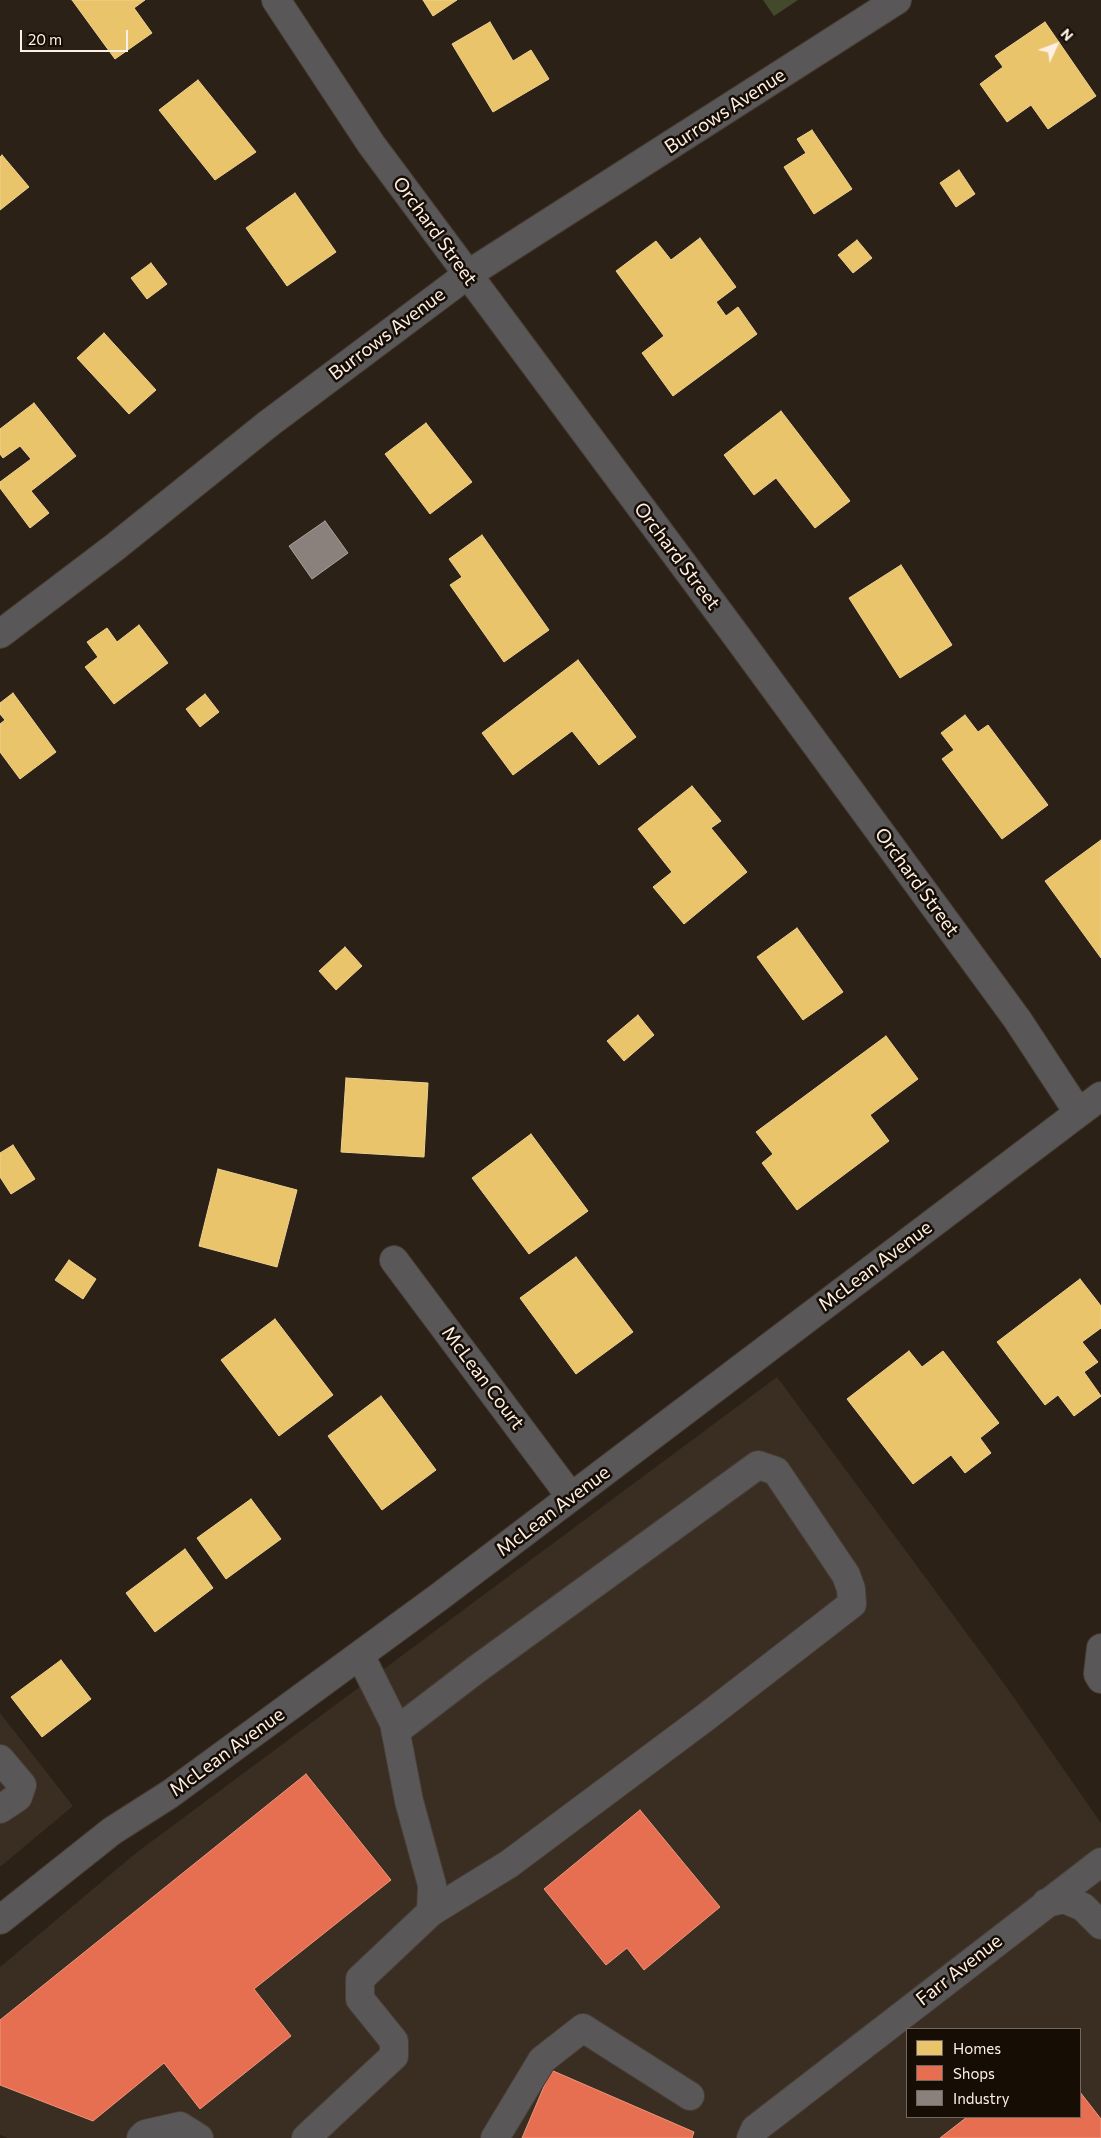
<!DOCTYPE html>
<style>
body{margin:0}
#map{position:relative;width:1101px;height:2138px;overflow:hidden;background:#2c2116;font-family:Commissioner,sans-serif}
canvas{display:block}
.legend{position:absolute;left:906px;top:2028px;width:175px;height:90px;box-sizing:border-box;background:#160d05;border:1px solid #73685e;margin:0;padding:6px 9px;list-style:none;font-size:15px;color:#fef0e4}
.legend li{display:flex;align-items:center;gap:10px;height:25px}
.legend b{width:25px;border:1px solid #73685e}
.north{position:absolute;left:1031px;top:20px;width:50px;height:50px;-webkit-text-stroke:4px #160d05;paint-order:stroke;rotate:47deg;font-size:14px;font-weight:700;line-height:20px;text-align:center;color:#fef0e4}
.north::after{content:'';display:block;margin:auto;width:18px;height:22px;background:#fef0e4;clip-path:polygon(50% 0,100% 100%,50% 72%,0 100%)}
.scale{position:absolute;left:20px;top:30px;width:108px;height:22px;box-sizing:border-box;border:2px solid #fef0e4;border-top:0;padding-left:6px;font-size:15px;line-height:18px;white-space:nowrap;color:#fef0e4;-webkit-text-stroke:4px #160d05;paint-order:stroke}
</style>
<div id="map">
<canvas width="1101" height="2138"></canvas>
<ul class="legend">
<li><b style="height:14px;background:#e9c46a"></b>Homes</li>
<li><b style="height:14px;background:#e76f51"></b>Shops</li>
<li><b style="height:14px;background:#8a817c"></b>Industry</li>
</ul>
<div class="north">N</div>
<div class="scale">20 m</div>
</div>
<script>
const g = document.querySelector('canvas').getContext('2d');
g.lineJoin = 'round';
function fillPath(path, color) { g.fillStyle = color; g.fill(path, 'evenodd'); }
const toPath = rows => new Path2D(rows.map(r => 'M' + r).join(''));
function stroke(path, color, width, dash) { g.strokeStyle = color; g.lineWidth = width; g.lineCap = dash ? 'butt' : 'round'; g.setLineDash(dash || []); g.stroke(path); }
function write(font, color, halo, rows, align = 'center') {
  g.font = font + ' Commissioner,sans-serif'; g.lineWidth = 5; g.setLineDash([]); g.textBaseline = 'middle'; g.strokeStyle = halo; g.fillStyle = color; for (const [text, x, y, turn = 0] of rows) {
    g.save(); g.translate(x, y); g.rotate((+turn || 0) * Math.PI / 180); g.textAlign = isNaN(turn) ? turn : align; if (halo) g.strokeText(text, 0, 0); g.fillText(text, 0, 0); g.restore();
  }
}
const commercial = toPath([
 [777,1377,1005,1685,1101,1823,1101,2138,8,2138,0,2135,0,1967,136,1853],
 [907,2029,1080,2029,1080,2117,907,2117],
 [0,1713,73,1806,0,1867]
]);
const green = toPath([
 [763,0,798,0,774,16]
]);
const homes = toPath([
 [72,0,145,0,134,8,152,33,115,59,72,0],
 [423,0,457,0,433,16,423,0],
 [490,22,513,61,531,50,549,79,493,112,452,44,490,22],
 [1045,22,1096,96,1048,129,1031,105,1007,122,980,84,1003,67,995,56,1045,22],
 [198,80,256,152,215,180,159,110,198,80],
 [812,130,852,189,814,214,784,167,806,153,797,139,812,130],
 [2,155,29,187,0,210,0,157,2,155],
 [959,170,975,194,956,207,940,183,959,170],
 [295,193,336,252,287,286,246,228,295,193],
 [700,238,736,287,716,302,726,316,738,307,757,334,673,396,642,353,664,336,616,271,656,241,671,260,700,238],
 [857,240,872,258,853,273,838,255,857,240],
 [151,263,167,284,147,299,131,278,151,263],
 [104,333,156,390,129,414,77,358,104,333],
 [34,403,76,456,31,491,49,513,30,528,0,488,0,482,31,459,20,446,3,458,0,454,0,429,34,403],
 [781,411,850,501,815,528,776,478,754,495,724,455,781,411],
 [426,423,472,482,430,514,385,454,426,423],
 [482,535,549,630,504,662,450,585,462,577,449,559,482,535],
 [901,565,952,645,900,678,849,598,901,565],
 [139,625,168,663,114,704,85,667,98,657,87,642,107,628,117,642,139,625],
 [578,660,636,737,599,765,572,731,513,775,482,733,578,660],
 [13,693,56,752,20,779,0,752,0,724,5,720,0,714,0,703,13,693],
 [205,694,219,712,200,727,186,709,205,694],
 [965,715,978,732,988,725,1048,805,1002,839,942,759,954,750,941,733,965,715],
 [692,786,721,821,711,828,747,872,684,924,653,887,672,872,638,829,692,786],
 [1101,840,1101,958,1045,881,1101,840],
 [797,928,843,992,803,1020,757,957,797,928],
 [345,947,362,966,336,990,319,971,345,947],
 [638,1015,654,1035,624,1061,607,1041,638,1015],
 [886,1036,918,1079,870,1115,889,1141,797,1210,762,1163,773,1154,756,1132,886,1036],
 [346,1078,428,1083,424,1157,341,1152,346,1078],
 [531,1134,588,1211,529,1254,472,1178,531,1134],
 [13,1145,35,1179,11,1194,0,1177,0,1153,13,1145],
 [218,1169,297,1190,277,1267,199,1246,218,1169],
 [576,1257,633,1332,576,1374,520,1298,576,1257],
 [69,1260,96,1279,83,1299,55,1280,69,1260],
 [1080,1279,1101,1306,1101,1328,1082,1342,1098,1362,1084,1372,1101,1396,1074,1416,1058,1395,1045,1405,997,1342,1080,1279],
 [275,1319,333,1395,279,1436,221,1360,275,1319],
 [909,1351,922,1367,943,1351,999,1423,980,1438,991,1453,965,1473,951,1455,913,1484,847,1399,909,1351],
 [381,1396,436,1470,382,1510,328,1436,381,1396],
 [251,1499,281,1539,226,1579,197,1538,251,1499],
 [185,1549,213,1588,155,1632,126,1593,185,1549],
 [61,1660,91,1699,42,1737,11,1697,61,1660]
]);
const shops = toPath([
 [306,1774,391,1880,254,1989,291,2036,200,2109,164,2063,93,2121,0,2085,0,2020,306,1774],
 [640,1810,720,1907,644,1970,627,1948,606,1965,544,1889,640,1810],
 [551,2070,694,2132,692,2138,522,2138,551,2070],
 [1080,2092,1101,2119,1101,2138,940,2138,967,2117,1080,2117,1080,2092]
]);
const industry = toPath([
 [325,521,348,553,312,579,289,546,325,521]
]);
const minor = toPath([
 [276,0,371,144,738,638,1017,1019,1078,1112],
 [0,634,115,547,268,424,467,275,897,0],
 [394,1260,571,1497],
 [1101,1648,1098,1674,1101,1679],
 [396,1731,477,1669,758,1465,776,1471,846,1575,851,1589,852,1604,706,1717,509,1864,431,1912],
 [0,1759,22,1785,18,1797,0,1809],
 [1046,1903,1064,1899,1083,1907,1101,1925],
 [0,1920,112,1831,170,1794,439,1597,1101,1096],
 [141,2138,145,2134,180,2126,199,2138],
 [306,2138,394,2056,394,2041,360,1999,360,1979,431,1912,432,1885,409,1801,394,1723,360,1655],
 [495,2138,542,2060,583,2028,690,2096],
 [751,2138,755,2129,1101,1862]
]);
const streetNames = [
 ["Burrows Avenue",725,111,-33],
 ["Orchard Street",435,231,54],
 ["Burrows Avenue",387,334,-37],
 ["Orchard Street",677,556,53],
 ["Orchard Street",917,882,54],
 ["McLean Avenue",875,1266,-37],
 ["McLean Court",483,1378,53],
 ["McLean Avenue",553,1511,-37],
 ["McLean Avenue",227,1752,-36],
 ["Farr Avenue",959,1970,-38]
];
fillPath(commercial, '#3a2d21');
fillPath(green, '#434a2c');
fillPath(homes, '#e9c46a');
stroke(homes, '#efd18f', 1);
fillPath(shops, '#e76f51');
stroke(shops, '#ee967d', 1);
fillPath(industry, '#8a817c');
stroke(industry, '#ada29b', 1);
stroke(minor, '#483e35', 30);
stroke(minor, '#5a5759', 28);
write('19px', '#fef0e4', '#160d05', streetNames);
</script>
